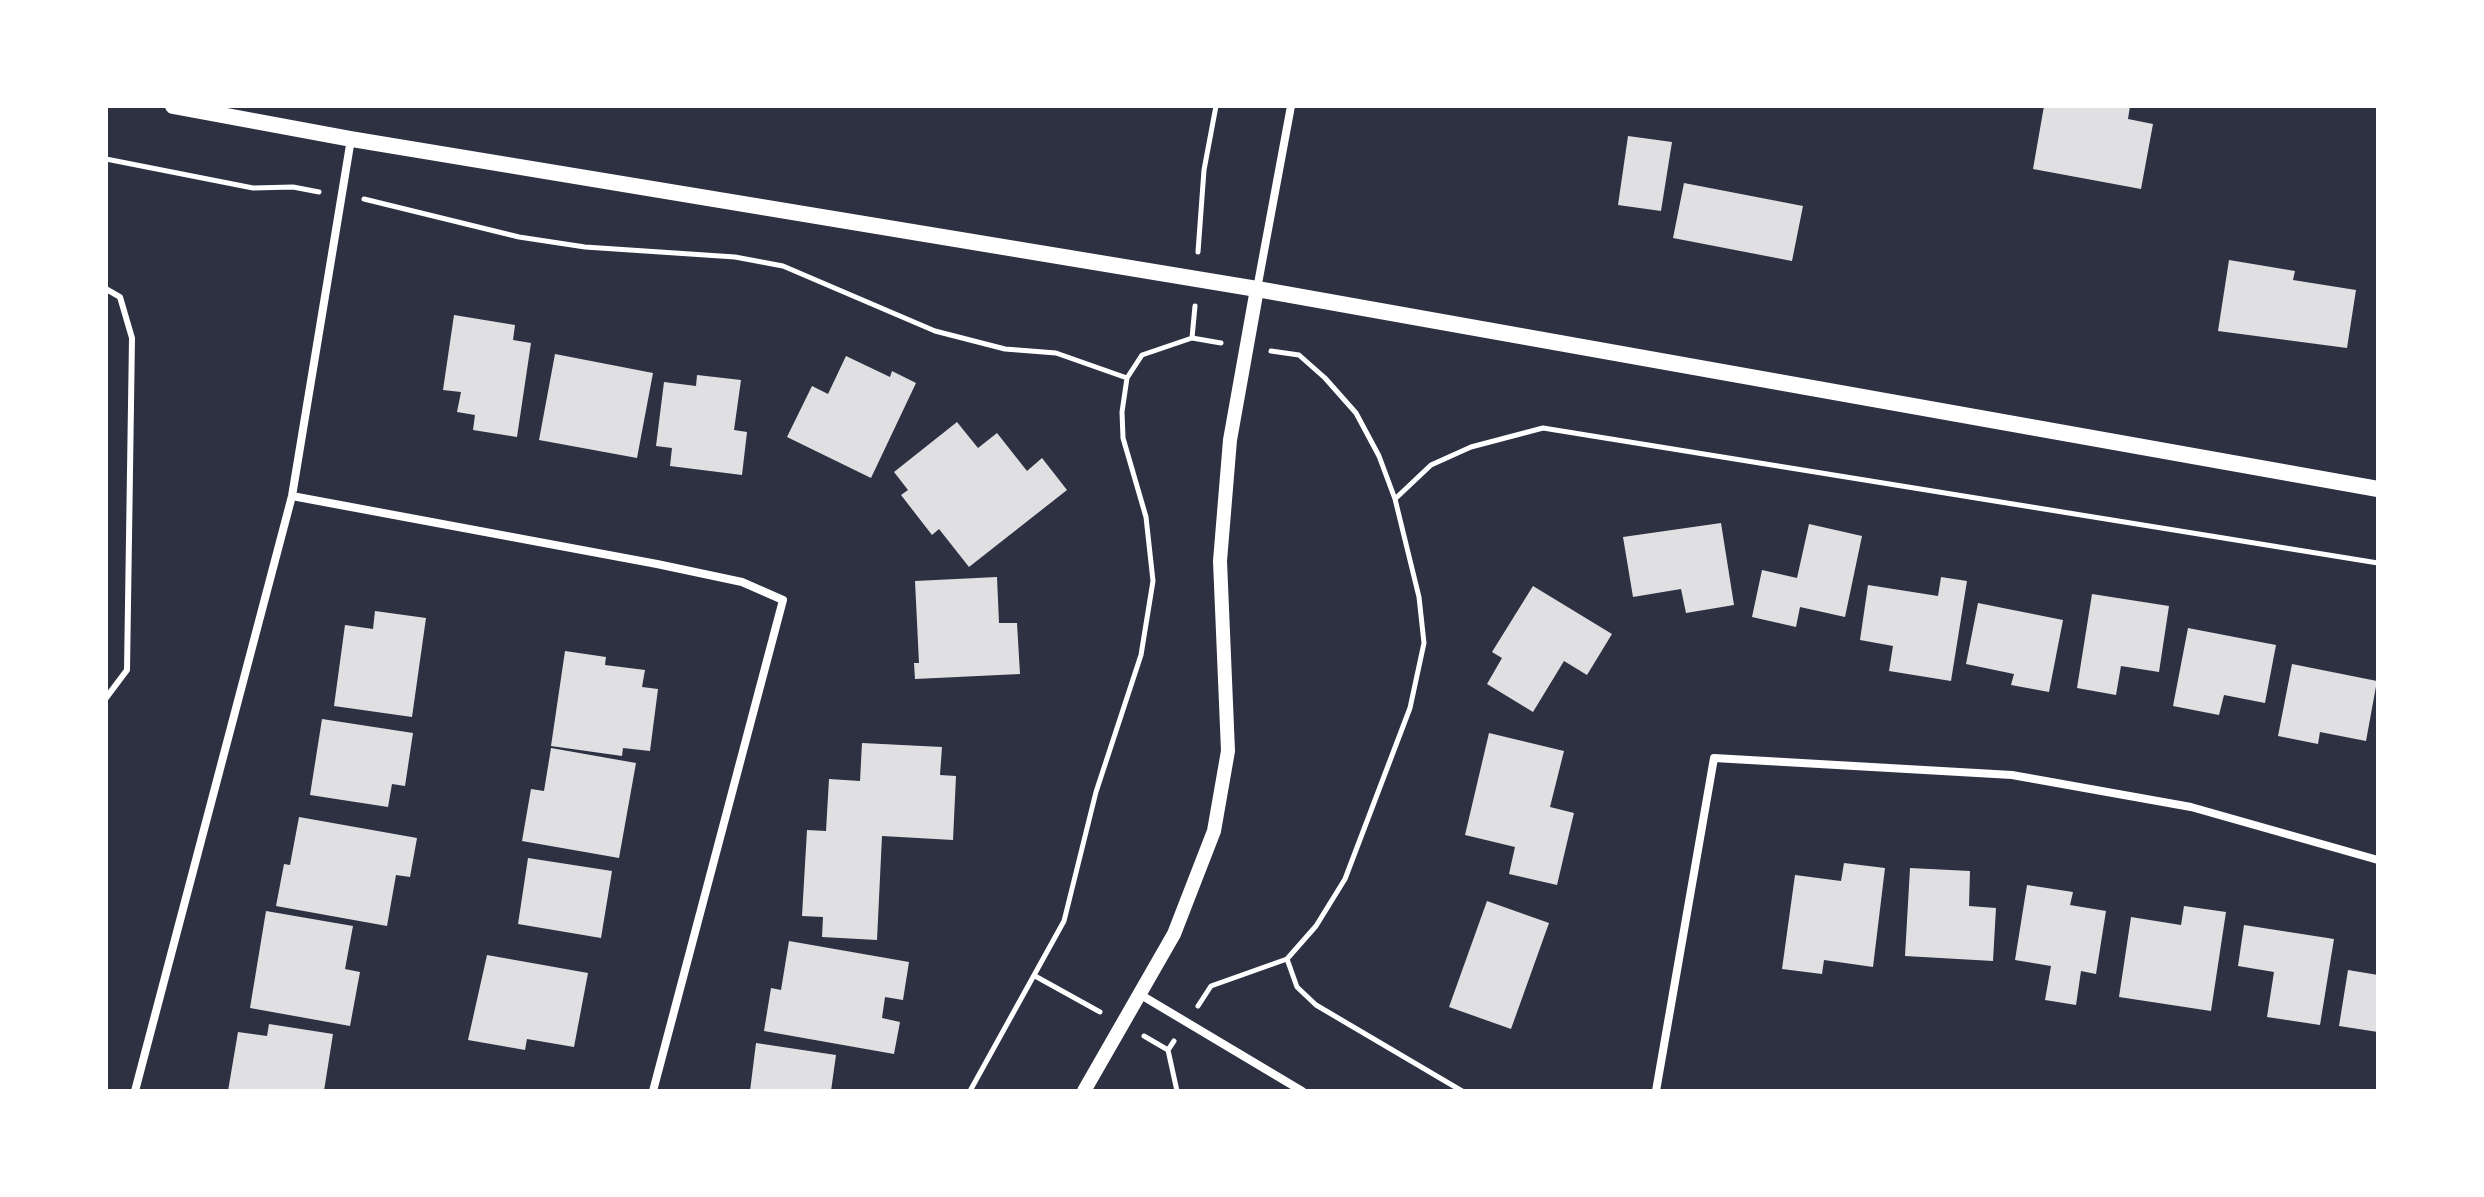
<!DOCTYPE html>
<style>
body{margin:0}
#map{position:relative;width:2484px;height:1197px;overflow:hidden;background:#2d3142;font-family:Helvetica,sans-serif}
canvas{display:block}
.frame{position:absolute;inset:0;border:108px solid #fff;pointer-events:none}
</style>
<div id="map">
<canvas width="2484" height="1197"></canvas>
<div class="frame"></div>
</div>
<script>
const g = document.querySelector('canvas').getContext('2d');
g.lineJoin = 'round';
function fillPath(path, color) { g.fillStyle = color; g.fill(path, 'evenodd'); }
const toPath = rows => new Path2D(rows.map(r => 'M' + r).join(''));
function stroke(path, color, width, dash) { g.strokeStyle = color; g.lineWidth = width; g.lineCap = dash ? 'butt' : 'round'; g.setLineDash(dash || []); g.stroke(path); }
const building = toPath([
 [2044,106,2130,106,2128,119,2153,124,2141,189,2033,169],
 [1628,136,1672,142,1661,211,1618,205],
 [1684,183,1803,206,1792,261,1673,238],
 [2229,260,2295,271,2293,280,2356,290,2347,348,2218,331],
 [454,315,515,325,513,340,531,343,517,437,473,430,475,415,457,412,461,392,443,390],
 [555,354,653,373,637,458,539,440],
 [846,356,890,377,892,371,916,383,871,478,787,437,812,386,828,394],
 [697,375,741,380,734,430,747,432,742,475,670,466,672,448,656,446,664,382,696,386],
 [957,422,978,448,997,433,1027,471,1042,458,1067,490,969,567,939,529,932,535,901,495,908,490,894,472],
 [1721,523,1734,605,1686,613,1681,589,1633,597,1623,537],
 [1809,524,1862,536,1845,617,1800,607,1796,627,1752,617,1762,570,1797,578],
 [997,577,999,623,1017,623,1020,674,915,679,914,663,919,663,915,581],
 [1941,577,1967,581,1951,681,1889,671,1893,646,1860,640,1868,585,1938,596],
 [1533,586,1612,634,1587,675,1564,661,1533,712,1487,684,1502,658,1492,652],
 [2092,594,2169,606,2159,672,2121,666,2116,695,2077,688],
 [1978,603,2063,620,2049,692,2011,685,2014,674,1966,664],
 [375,611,426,618,412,717,334,706,345,625,373,629],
 [2188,628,2276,645,2265,703,2224,695,2219,715,2173,706],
 [565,651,606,657,605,665,645,670,642,687,658,689,650,751,623,748,622,756,551,746],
 [2292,664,2377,681,2366,741,2320,732,2318,744,2278,736],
 [322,719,413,733,405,786,392,784,388,807,310,795],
 [1489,733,1564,751,1550,807,1574,813,1557,885,1509,874,1515,847,1465,835],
 [862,743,942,747,940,775,956,776,953,840,882,836,877,940,822,937,823,917,802,916,807,830,826,831,829,779,860,781],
 [551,748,636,763,619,858,522,841,531,789,544,791],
 [299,817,417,838,410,877,396,875,387,926,276,906,284,864,290,865],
 [528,858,612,871,601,938,518,924],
 [1844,863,1885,868,1873,967,1824,960,1822,974,1782,969,1795,875,1841,881],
 [1910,868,1970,871,1969,906,1996,908,1993,961,1905,956],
 [2027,885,2073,892,2070,905,2106,911,2096,974,2081,971,2076,1005,2045,1000,2051,966,2015,960],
 [1487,901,1549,923,1511,1029,1449,1007],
 [2184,906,2226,912,2211,1011,2119,997,2131,917,2181,925],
 [266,911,353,926,345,969,360,972,350,1026,250,1008],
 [2244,925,2334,939,2320,1025,2267,1017,2274,972,2238,966],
 [789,941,909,962,903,1000,885,997,882,1018,900,1022,894,1054,764,1031,771,988,781,990],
 [487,955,588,973,574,1047,527,1039,525,1050,468,1040],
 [2348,970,2378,975,2378,1032,2339,1026],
 [269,1024,333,1034,324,1091,228,1091,238,1032,267,1036],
 [756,1043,836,1055,831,1091,750,1091]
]);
const path = toPath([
 [106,159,253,188,293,187,319,192],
 [364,199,519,237,585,247,735,257,783,266,935,331,1005,349,1056,353,1127,378,1142,355,1192,338],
 [1198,252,1204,170,1216,106],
 [1195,306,1192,338,1221,343],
 [1271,351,1299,355,1325,378,1356,413,1379,456,1395,499,1431,465,1471,447,1543,428,2378,563],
 [1395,499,1419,597,1424,643,1410,708,1345,879,1316,926,1287,959,1297,987,1316,1005,1462,1091],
 [1035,976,1100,1012],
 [1198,1006,1211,986,1287,959],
 [1144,1036,1168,1050,1174,1041],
 [1168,1050,1177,1091],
 [970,1091,1064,921,1096,792,1141,655,1153,581,1146,517,1123,438,1122,412,1127,378]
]);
const service = toPath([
 [106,289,120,297,132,338,127,670,106,698]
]);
const minor = toPath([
 [1257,289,1291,106],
 [292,496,657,564,742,582,783,600,653,1091],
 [1141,995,1302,1091],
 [135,1091,292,496,351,139],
 [1656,1091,1714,758,2012,775,2191,807,2378,860]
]);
const tertiary = toPath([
 [1084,1091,1174,934,1214,831,1228,751,1220,561,1230,440,1257,289]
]);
const secondary = toPath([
 [173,106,351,139,1257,289,2378,489]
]);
fillPath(building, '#e0e0e3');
stroke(path, '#fff', 5);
stroke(service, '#fff', 6);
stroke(minor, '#fff', 8);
stroke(tertiary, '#fff', 14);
stroke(secondary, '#fff', 16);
</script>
